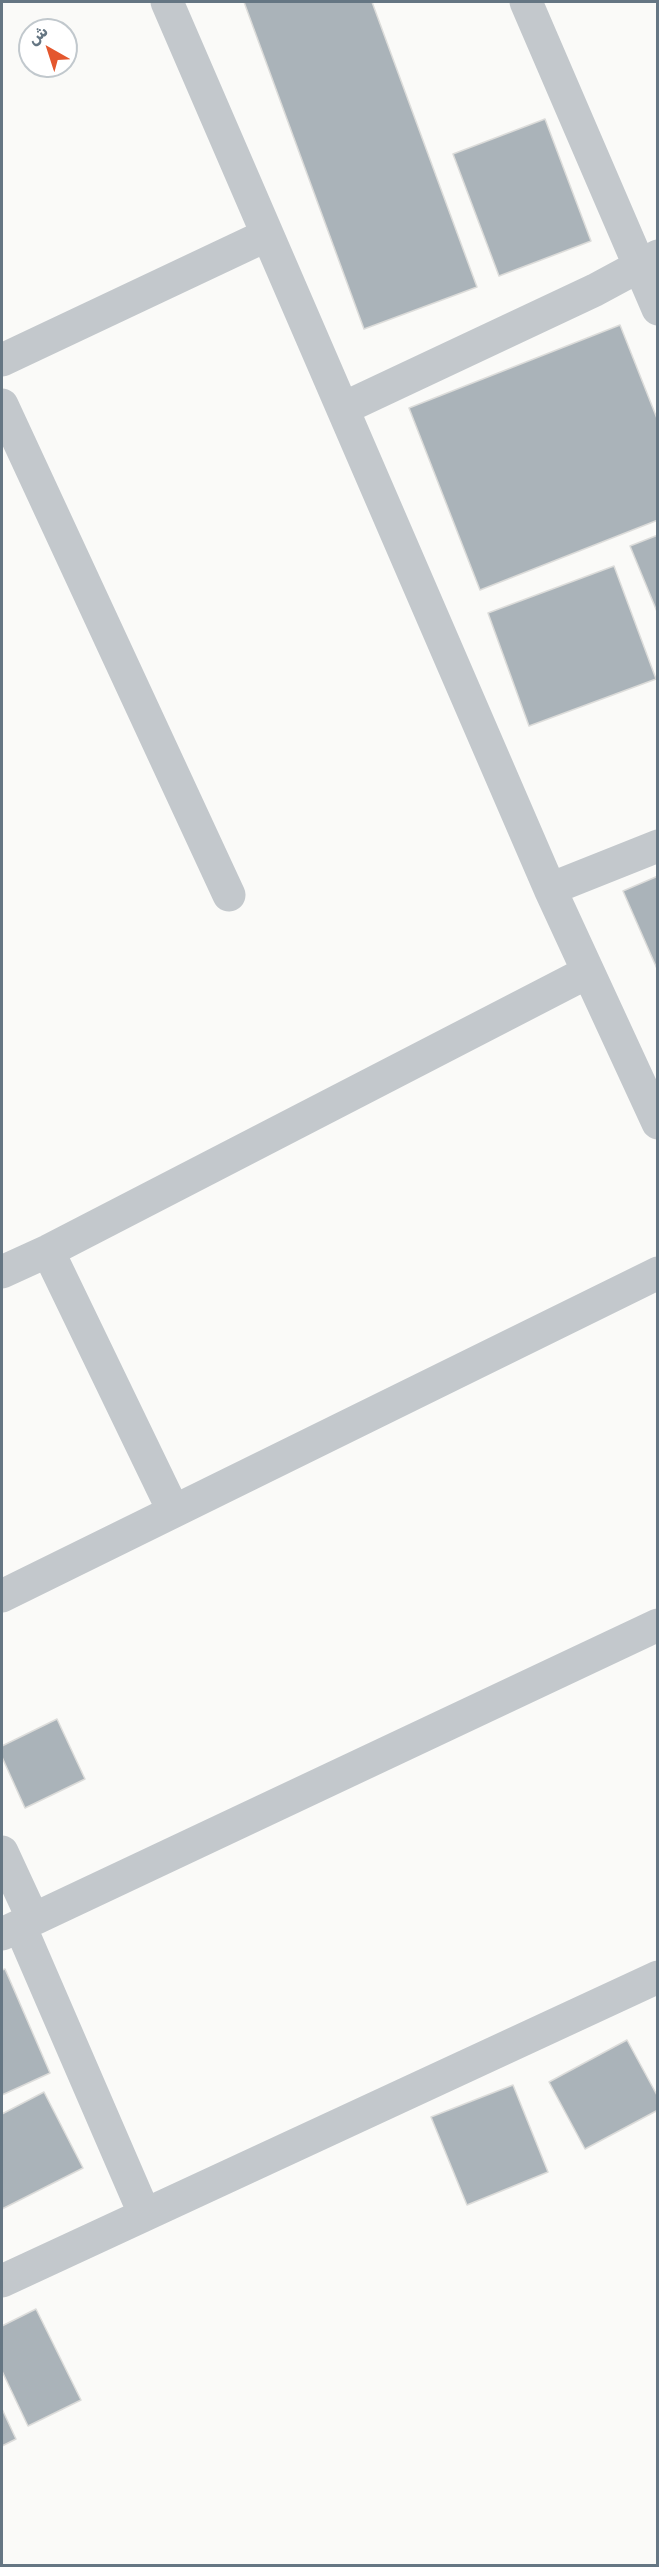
<!DOCTYPE html>
<meta charset="utf-8">
<style>
body{margin:0}
#map{position:relative;width:659px;height:2567px;overflow:hidden;background:#fafaf8;font-family:Rubik,"Noto Naskh Arabic",sans-serif}
canvas{display:block}
.frame{position:absolute;inset:0;border:3px solid #657683;pointer-events:none}
.north{position:absolute;left:18px;top:18px;width:60px;height:60px;box-sizing:border-box;background:#fff;border:2px solid #c1c8cd;border-radius:50%;rotate:321deg;font-size:16px;font-weight:700;line-height:24px;text-align:center;color:#657683}
.north::after{content:'';display:block;margin:auto;width:21px;height:27px;background:#e4572e;clip-path:polygon(50% 0,100% 100%,50% 72%,0 100%)}
</style>
<div id="map">
<canvas width="659" height="2567"></canvas>
<div class="frame"></div>
<div class="north">ش</div>
</div>
<script>
const g = document.querySelector('canvas').getContext('2d');
g.lineJoin = 'round';
function fillPath(path, color) { g.fillStyle = color; g.fill(path, 'evenodd'); }
const toPath = rows => new Path2D(rows.map(r => 'M' + r).join(''));
function stroke(path, color, width, dash) { g.strokeStyle = color; g.lineWidth = width; g.lineCap = dash ? 'butt' : 'round'; g.setLineDash(dash || []); g.stroke(path); }
const building = toPath([
 [244,2,372,2,477,287,364,329,244,2],
 [545,119,591,241,499,276,453,154,545,119],
 [620,325,658,421,658,520,480,590,409,408,620,325],
 [658,535,658,614,630,546,658,535],
 [614,566,656,679,529,726,488,613,614,566],
 [658,876,658,971,623,891,658,876],
 [57,1719,85,1779,25,1808,2,1757,2,1746,57,1719],
 [5,1969,50,2073,2,2095,2,1970,5,1969],
 [627,2040,658,2097,658,2110,585,2149,549,2082,627,2040],
 [513,2085,548,2172,467,2205,431,2117,513,2085],
 [44,2092,83,2168,2,2209,2,2114,44,2092],
 [36,2309,81,2400,28,2426,2,2371,2,2326,36,2309],
 [2,2409,16,2439,2,2446,2,2409]
]);
const minor = toPath([
 [167,2,550,889,658,1123],
 [526,2,658,309],
 [2,360,267,235],
 [2,405,229,895],
 [344,408,595,290,658,256],
 [550,889,658,846],
 [48,1251,173,1510],
 [2,1272,48,1251,588,972],
 [2,1596,658,1273],
 [2,1852,33,1919],
 [20,1926,144,2213],
 [2,1934,658,1625],
 [2,2281,658,1977]
]);
fillPath(building, '#aab3b9');
stroke(building, '#dcdcda', 1.5);
stroke(minor, '#c3c8cc', 33);
</script>
